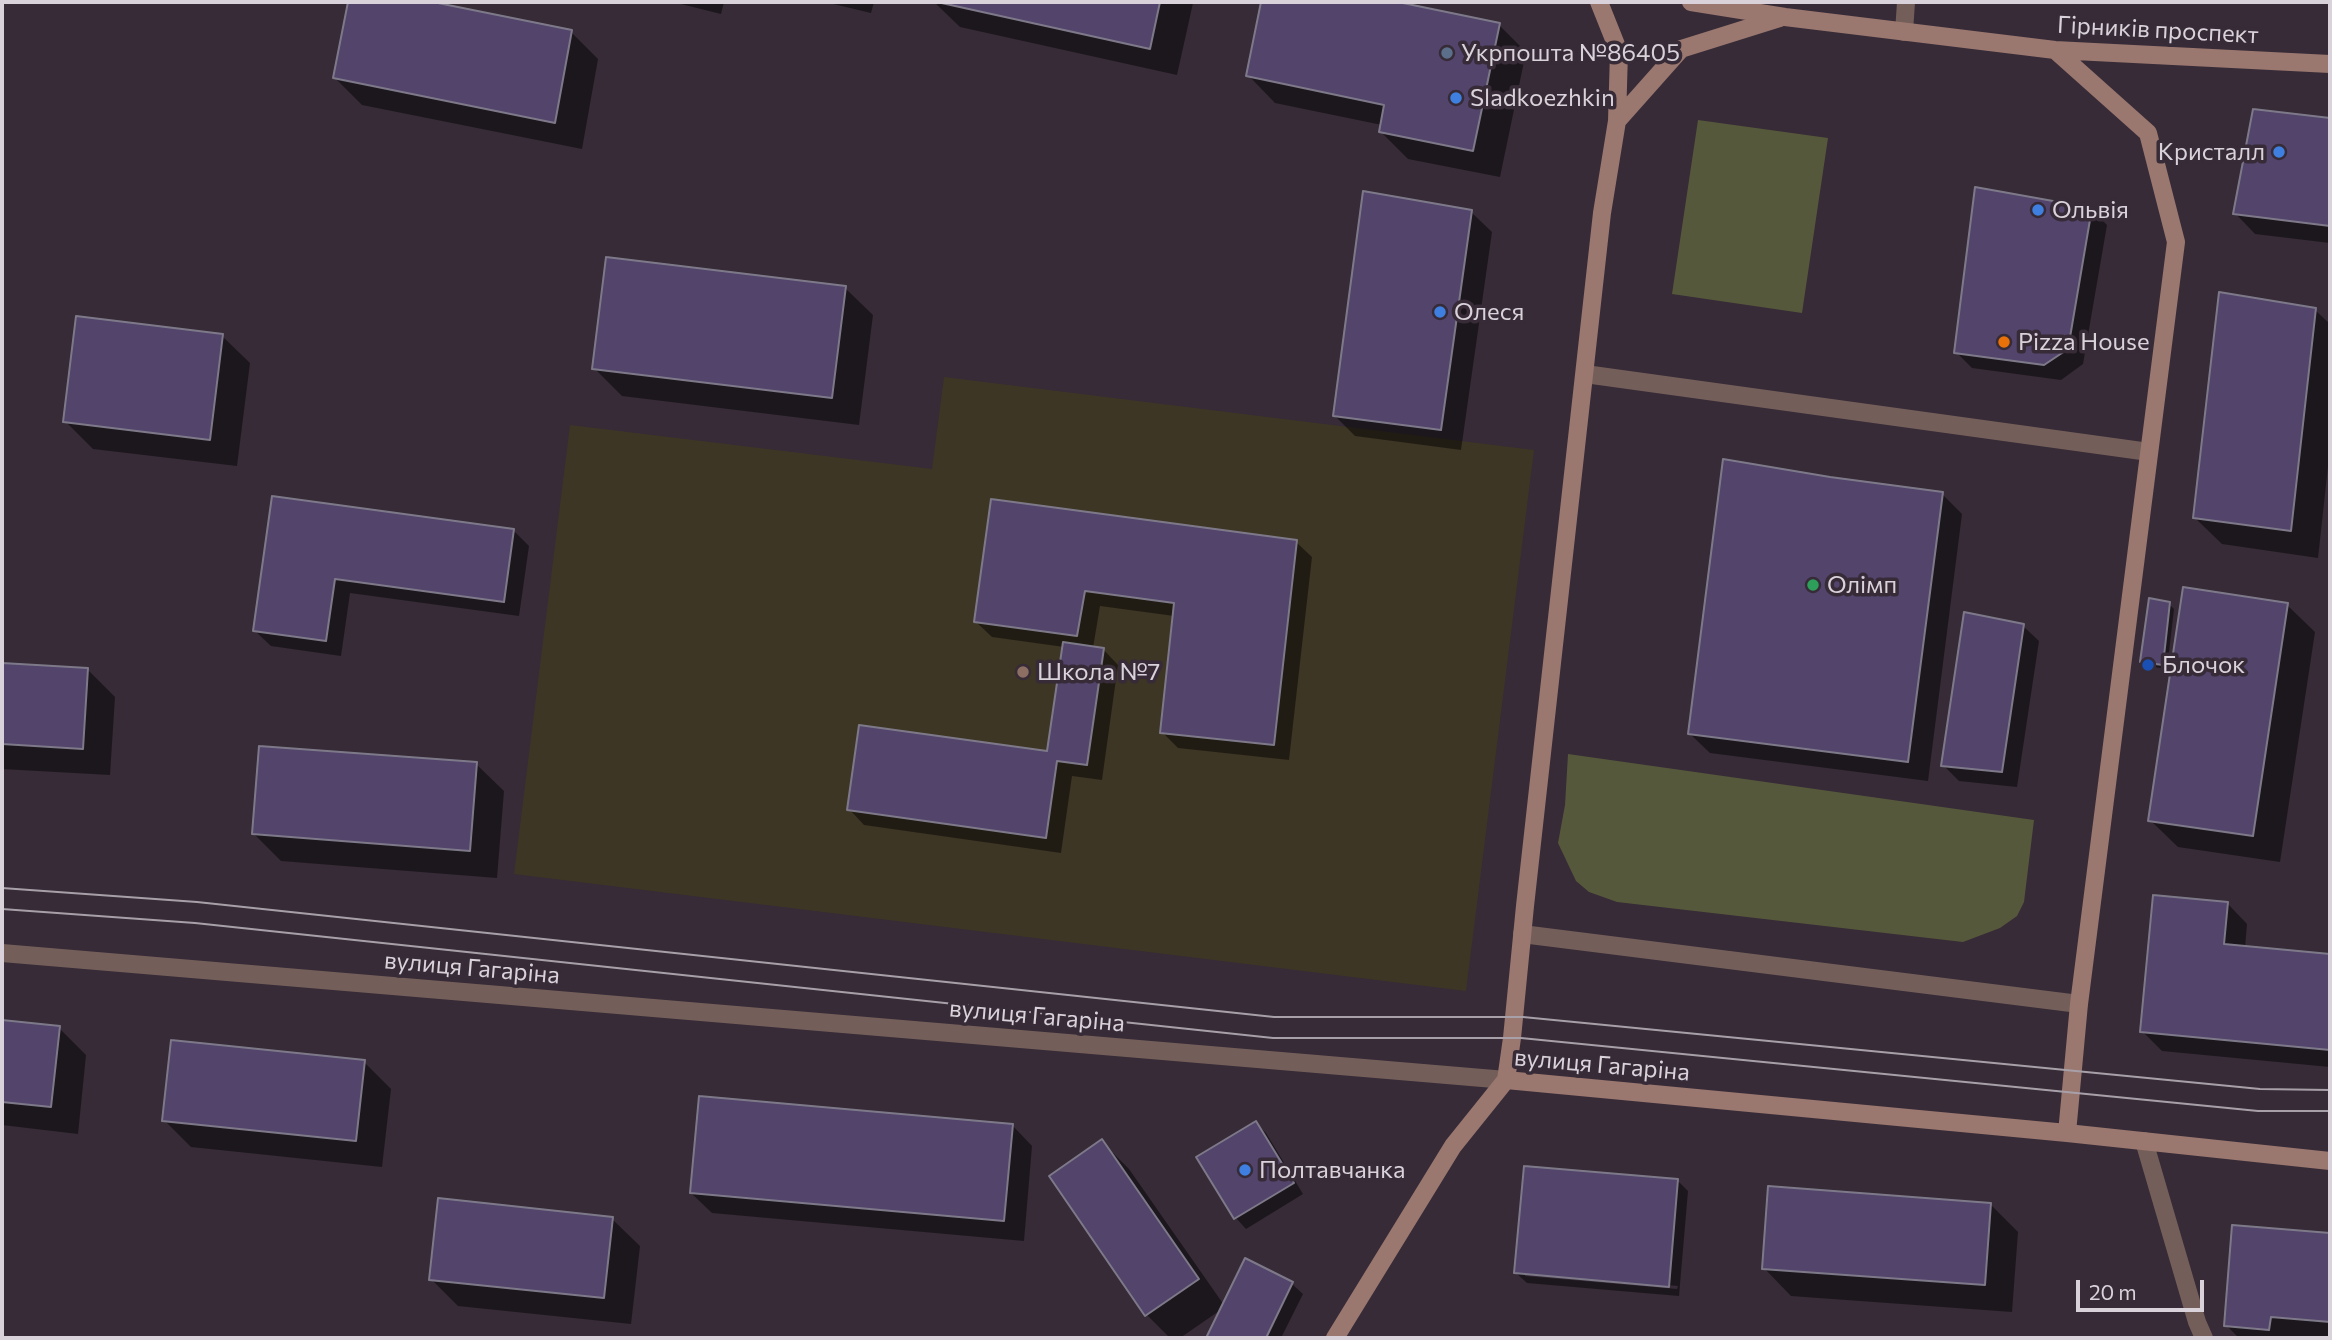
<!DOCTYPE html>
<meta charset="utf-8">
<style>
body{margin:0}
#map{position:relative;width:2332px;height:1340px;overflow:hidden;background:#362b37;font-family:Commissioner,sans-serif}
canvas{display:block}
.frame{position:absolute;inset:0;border:4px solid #d9d2da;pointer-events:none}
.scale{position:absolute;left:2076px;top:1280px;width:128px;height:32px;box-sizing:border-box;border:4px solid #d9d2da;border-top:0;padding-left:9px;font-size:21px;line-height:24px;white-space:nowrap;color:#d9d2da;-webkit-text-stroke:5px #362b37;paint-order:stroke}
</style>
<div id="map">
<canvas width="2332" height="1340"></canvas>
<div class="frame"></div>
<div class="scale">20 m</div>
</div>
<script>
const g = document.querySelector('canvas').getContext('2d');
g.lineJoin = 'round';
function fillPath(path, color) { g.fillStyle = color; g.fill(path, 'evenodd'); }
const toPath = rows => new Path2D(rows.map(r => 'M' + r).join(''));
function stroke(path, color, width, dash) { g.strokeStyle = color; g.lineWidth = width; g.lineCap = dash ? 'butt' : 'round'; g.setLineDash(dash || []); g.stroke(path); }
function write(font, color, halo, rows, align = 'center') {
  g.font = font + ' Commissioner,sans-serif'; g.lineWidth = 7; g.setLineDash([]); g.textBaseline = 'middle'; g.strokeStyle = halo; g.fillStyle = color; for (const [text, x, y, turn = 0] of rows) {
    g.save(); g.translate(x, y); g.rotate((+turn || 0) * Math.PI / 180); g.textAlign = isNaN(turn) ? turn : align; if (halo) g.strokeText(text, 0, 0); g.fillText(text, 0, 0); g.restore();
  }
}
const education = toPath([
 [944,377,1534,450,1466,991,514,874,570,425,932,469]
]);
const green = toPath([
 [1698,120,1828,138,1802,313,1672,294],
 [1568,754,2034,820,2024,902,2017,916,2000,928,1963,942,1617,902,1589,892,1576,881,1558,843,1565,805]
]);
const shadow = toPath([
 [350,2,425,2,571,32,598,59,582,149,362,105,335,78],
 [673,2,724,2,721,14],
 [825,2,874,2,871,13],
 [934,2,1191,2,1193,3,1177,75,960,27],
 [1263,2,1389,2,1499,25,1526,52,1500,177,1408,159,1380,131,1382,125,1275,103,1248,75],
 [2254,111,2330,120,2330,243,2255,234,2235,213],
 [2091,209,2107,225,2083,364,2061,380,1972,368,1956,352],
 [1471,212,1492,232,1461,450,1355,436,1335,416],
 [845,288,873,315,859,425,622,396,594,368],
 [2315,310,2330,324,2330,448,2318,558,2222,544,2194,517],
 [222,336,250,363,237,466,93,449,65,421],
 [1942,494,1962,514,1928,781,1710,753,1689,733],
 [274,498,513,530,529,546,519,616,350,593,341,656,271,646,255,631],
 [992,501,1296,542,1312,557,1289,760,1178,748,1162,732,1174,616,1100,606,1093,648,1103,649,1118,665,1102,780,1072,776,1061,853,864,825,849,809,1049,753,1064,647,992,637,976,622],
 [2169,604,2174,609,2167,669,2147,666,2142,662],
 [2287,605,2315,632,2280,862,2178,847,2150,820],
 [2023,626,2039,641,2017,787,1959,781,1943,765],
 [2,665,88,670,115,697,110,775,2,769],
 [476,764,504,791,497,878,281,861,254,834],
 [2227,903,2247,924,2245,948,2330,956,2330,1067,2162,1051,2142,1031],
 [2,1022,59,1028,86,1055,78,1134,2,1125],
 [364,1062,391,1089,382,1167,191,1147,164,1120],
 [1256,1123,1266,1133,1303,1194,1246,1229,1236,1218,1199,1158],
 [1012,1125,1032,1146,1024,1241,712,1213,691,1193],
 [1102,1142,1129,1169,1224,1305,1246,1261,1292,1284,1303,1294,1281,1338,1208,1338,1222,1309,1180,1338,1170,1338,1147,1315,1051,1176],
 [1678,1181,1688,1191,1679,1296,1527,1283,1516,1273],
 [1525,1272,1678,1286,1677,1289,1525,1276],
 [1991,1205,2018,1232,2012,1312,1791,1296,1764,1268],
 [612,1219,640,1246,631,1324,458,1306,431,1279],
 [2234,1227,2330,1235,2330,1338,2239,1338,2226,1325]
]);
const building = toPath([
 [348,2,433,2,572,30,555,123,333,78,348,2],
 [937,2,1160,2,1150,49,937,2],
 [1261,2,1398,2,1500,23,1473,151,1379,132,1384,105,1246,76,1261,2],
 [2253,109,2330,118,2330,226,2233,214,2253,109],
 [1975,187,2092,208,2068,349,2044,365,1954,353,1975,187],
 [1363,191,1472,210,1441,430,1333,416,1363,191],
 [606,257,846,286,832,398,592,369,606,257],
 [2219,292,2316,308,2291,531,2193,518,2219,292],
 [76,316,223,334,210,440,63,422,76,316],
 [1723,459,1830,477,1943,492,1908,762,1688,734,1723,459],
 [272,496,514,529,504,602,335,579,326,641,253,631,272,496],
 [991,499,1297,540,1274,745,1160,733,1174,603,1085,591,1077,636,974,622,991,499],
 [2183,587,2288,603,2253,836,2148,821,2183,587],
 [2149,598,2170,602,2163,665,2140,662,2149,598],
 [1964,612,2024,624,2002,772,1941,766,1964,612],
 [1063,642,1104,648,1087,765,1057,761,1046,838,847,810,859,725,1047,751,1063,642],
 [2,663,88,668,83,749,2,744,2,663],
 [259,746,477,762,470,851,252,834,259,746],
 [2153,895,2228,902,2224,944,2330,954,2330,1050,2140,1032,2153,895],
 [2,1020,60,1026,51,1107,2,1102,2,1020],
 [171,1040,365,1060,356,1141,162,1121,171,1040],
 [699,1096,1013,1124,1004,1221,690,1193,699,1096],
 [1256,1121,1294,1183,1234,1219,1196,1157,1256,1121],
 [1102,1139,1199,1279,1145,1316,1049,1176,1102,1139],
 [1524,1166,1678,1179,1669,1287,1514,1273,1524,1166],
 [1768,1186,1991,1203,1985,1285,1762,1269,1768,1186],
 [438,1198,613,1217,604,1298,429,1280,438,1198],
 [2232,1225,2330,1233,2330,1322,2271,1317,2269,1330,2224,1326,2232,1225],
 [1245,1258,1293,1282,1266,1338,1206,1338,1245,1258]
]);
const service = toPath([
 [1522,934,2079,1004]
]);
const pedestrian = toPath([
 [1585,374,2149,452]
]);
const minor = toPath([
 [2,953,1506,1080],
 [2144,1141,2197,1322,2204,1338]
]);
const tertiary = toPath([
 [1904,32,1906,2]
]);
const secondary = toPath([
 [1691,2,1785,17,2055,50,2330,64],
 [2055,50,2148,133,2176,242,2079,1004,2067,1133],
 [1617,121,1681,49,1780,18],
 [1506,1080,2067,1133,2330,1161],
 [1335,1338,1453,1146,1506,1080,1512,1038,1525,906,1602,213,1617,121,1619,52,1599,2]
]);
const tram = toPath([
 [2,888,197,902,1274,1017,1523,1017,2260,1089,2330,1090],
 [2,909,195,923,1273,1038,1521,1038,2258,1111,2330,1111]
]);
const markers = [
 [1447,53,7,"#5c6f8a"],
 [1456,98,7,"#3f7fe0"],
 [2279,152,7,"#3f7fe0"],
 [2038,210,7,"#3f7fe0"],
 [1440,312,7,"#3f7fe0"],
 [2004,342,7,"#e8710a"],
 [1813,585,7,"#2e9e5b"],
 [2148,665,7,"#1a4fb4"],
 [1023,672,7,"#8d6e63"],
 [1245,1170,7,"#3f7fe0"]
];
const streetNames = [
 ["Гірників проспект",2158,30,3],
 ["вулиця Гагаріна",472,968,5],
 ["вулиця Гагаріна",1037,1016,5],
 ["вулиця Гагаріна",1602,1065,5]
];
const poiNames = [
 ["Укрпошта №86405",1461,53],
 ["Sladkoezhkin",1470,98],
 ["Кристалл",2265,152,"right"],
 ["Ольвія",2052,210],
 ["Олеся",1454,312],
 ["Pizza House",2018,342],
 ["Олімп",1827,585],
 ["Блочок",2162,665],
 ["Школа №7",1037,672],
 ["Полтавчанка",1259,1170]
];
fillPath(education, '#3e3625');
fillPath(green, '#56583b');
fillPath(shadow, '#0007');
fillPath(building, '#52446b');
stroke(building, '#7e7989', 2);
stroke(service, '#745e59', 18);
stroke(pedestrian, '#745e59', 18);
stroke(minor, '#745e59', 18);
stroke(tertiary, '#745e59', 18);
stroke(secondary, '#9a776f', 18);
stroke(tram, '#a8a0a9', 2);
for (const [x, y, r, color] of markers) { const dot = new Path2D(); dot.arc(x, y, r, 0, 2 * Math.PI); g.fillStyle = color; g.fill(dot); stroke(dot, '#362b37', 2.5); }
write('24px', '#d9d2da', '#362b37', streetNames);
write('24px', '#d9d2da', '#362b37', poiNames, 'left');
</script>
